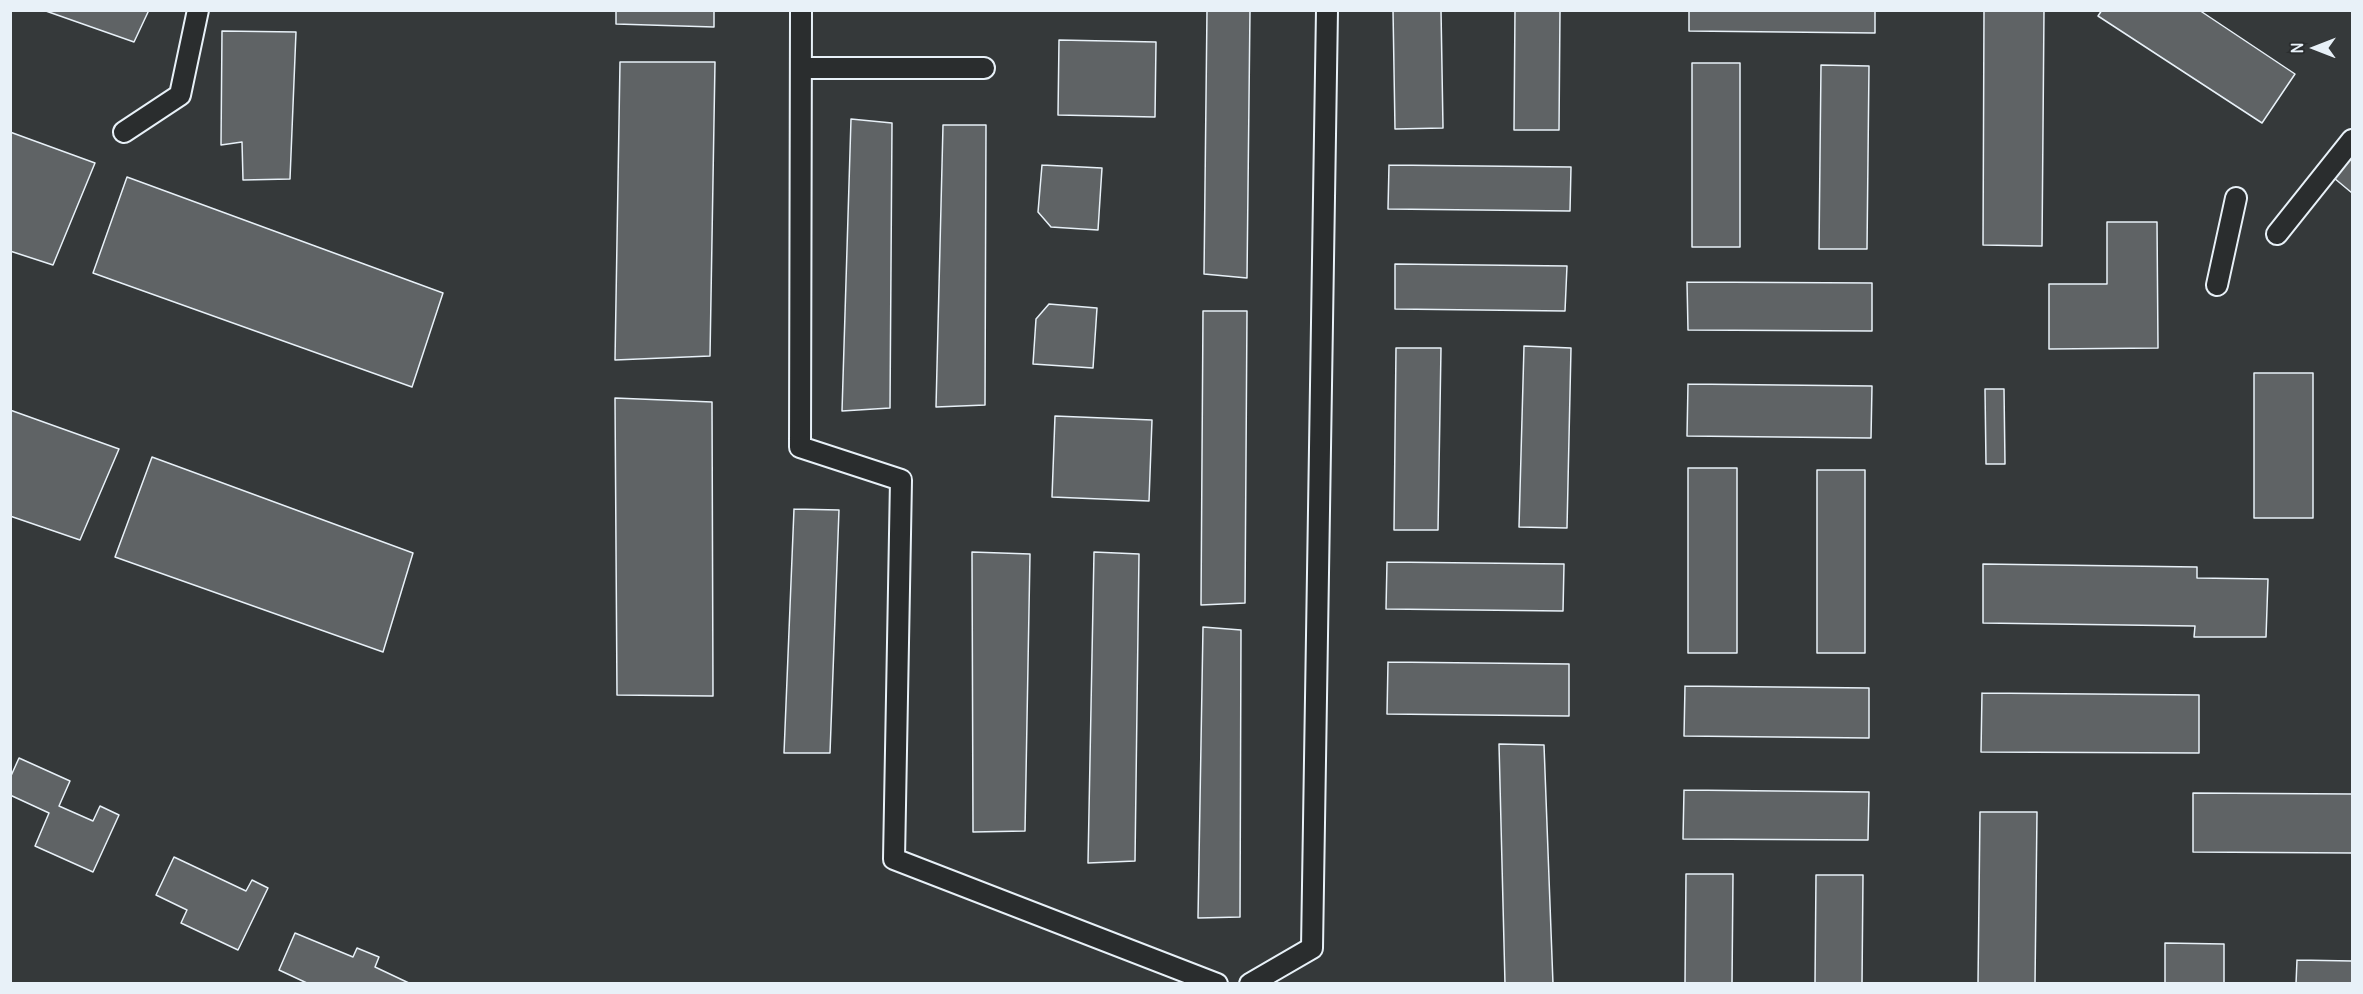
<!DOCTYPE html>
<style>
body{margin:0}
#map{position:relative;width:2363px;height:994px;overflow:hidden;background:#35393a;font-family:Delius,sans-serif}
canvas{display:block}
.frame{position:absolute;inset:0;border:12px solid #e8f1f8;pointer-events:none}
.north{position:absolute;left:2285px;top:18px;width:60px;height:60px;-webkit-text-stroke:4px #2a2d2e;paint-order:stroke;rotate:270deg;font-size:16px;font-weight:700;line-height:24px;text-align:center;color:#e8f1f8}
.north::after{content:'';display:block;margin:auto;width:21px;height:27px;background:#e8f1f8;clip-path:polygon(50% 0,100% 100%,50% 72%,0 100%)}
</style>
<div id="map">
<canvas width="2363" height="994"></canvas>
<div class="frame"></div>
<div class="north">N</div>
</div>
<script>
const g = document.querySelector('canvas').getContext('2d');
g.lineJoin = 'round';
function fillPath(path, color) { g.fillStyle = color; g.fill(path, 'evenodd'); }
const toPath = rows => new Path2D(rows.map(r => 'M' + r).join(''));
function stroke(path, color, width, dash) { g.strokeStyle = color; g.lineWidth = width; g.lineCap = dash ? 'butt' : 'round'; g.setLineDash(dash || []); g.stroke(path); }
const building = toPath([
 [43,10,149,10,134,42,43,10],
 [616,10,714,10,714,27,616,24,616,10],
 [1207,10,1250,10,1247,278,1204,274,1207,10],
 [1393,10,1441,10,1443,128,1395,129,1393,10],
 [1515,10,1560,10,1559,130,1514,130,1515,10],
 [1689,10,1875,10,1875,33,1689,31,1689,10],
 [1984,10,2044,10,2042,246,1983,245,1984,10],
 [2102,10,2199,10,2295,74,2262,123,2098,16,2102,10],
 [222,31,296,32,290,179,243,180,242,142,221,145,222,31],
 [1059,40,1156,42,1155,117,1058,115,1059,40],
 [620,62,715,62,710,356,615,360,620,62],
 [1692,63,1740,63,1740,247,1692,247,1692,63],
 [1821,65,1869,66,1867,249,1819,249,1821,65],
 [851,119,892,123,890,408,842,411,851,119],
 [943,125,986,125,985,405,936,407,943,125],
 [10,132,95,163,53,265,10,251,10,132],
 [2352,154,2352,193,2334,178,2352,154],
 [1042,165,1102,168,1098,230,1051,227,1038,212,1042,165],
 [1389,165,1571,167,1570,211,1388,209,1389,165],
 [127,177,443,293,412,387,93,273,127,177],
 [2107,222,2157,222,2158,348,2049,349,2049,284,2107,284,2107,222],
 [1395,264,1567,266,1565,311,1395,309,1395,264],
 [1687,282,1872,283,1872,331,1688,330,1687,282],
 [1049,304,1097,308,1093,368,1033,364,1036,319,1049,304],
 [1203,311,1247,311,1245,603,1201,605,1203,311],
 [1524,346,1571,348,1567,528,1519,527,1524,346],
 [1396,348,1441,348,1438,530,1394,530,1396,348],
 [2254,373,2313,373,2313,518,2254,518,2254,373],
 [1688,384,1872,386,1871,438,1687,436,1688,384],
 [1985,389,2004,389,2005,464,1986,464,1985,389],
 [615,398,712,402,713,696,617,695,615,398],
 [10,410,119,449,80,540,10,516,10,410],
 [1055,416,1152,420,1149,501,1052,497,1055,416],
 [152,457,413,553,383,652,115,557,152,457],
 [1688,468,1737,468,1737,653,1688,653,1688,468],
 [1817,470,1865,470,1865,653,1817,653,1817,470],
 [794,509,839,510,830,753,784,753,794,509],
 [972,552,1030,554,1025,831,973,832,972,552],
 [1094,552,1139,554,1135,861,1088,863,1094,552],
 [1387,562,1564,564,1563,611,1386,609,1387,562],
 [1983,564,2197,567,2197,578,2268,579,2266,637,2194,637,2195,626,1983,623,1983,564],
 [1203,627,1241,630,1240,917,1198,918,1203,627],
 [1388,662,1569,664,1569,716,1387,714,1388,662],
 [1685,686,1869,688,1869,738,1684,736,1685,686],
 [1982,693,2199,695,2199,753,1981,752,1982,693],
 [1499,744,1544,745,1553,984,1505,984,1499,744],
 [19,758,70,781,59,806,93,821,100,806,119,815,93,872,35,846,49,813,10,795,10,778,19,758],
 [1684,790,1869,792,1868,840,1683,839,1684,790],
 [2193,793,2352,794,2352,853,2193,852,2193,793],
 [1980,812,2037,812,2035,984,1978,984,1980,812],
 [174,857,246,891,252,880,268,888,238,950,181,923,187,910,156,895,174,857],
 [1686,874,1733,874,1732,984,1685,984,1686,874],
 [1816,875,1863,875,1862,984,1815,984,1816,875],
 [295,933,353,957,357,948,379,957,375,967,411,984,309,984,279,970,295,933],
 [2165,943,2224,944,2224,984,2165,984,2165,943],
 [2297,960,2352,961,2352,984,2296,984,2297,960]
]);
const service = toPath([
 [801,10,800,447,901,480,894,859,1217,984],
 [801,68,984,68],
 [124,132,180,95,198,10],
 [2277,234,2352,140],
 [2217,285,2236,198],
 [1250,984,1312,948,1327,10]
]);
fillPath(building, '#5f6365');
stroke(building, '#e8f1f8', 1.5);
stroke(service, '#e8f1f8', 24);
stroke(service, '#2a2d2e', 20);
</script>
